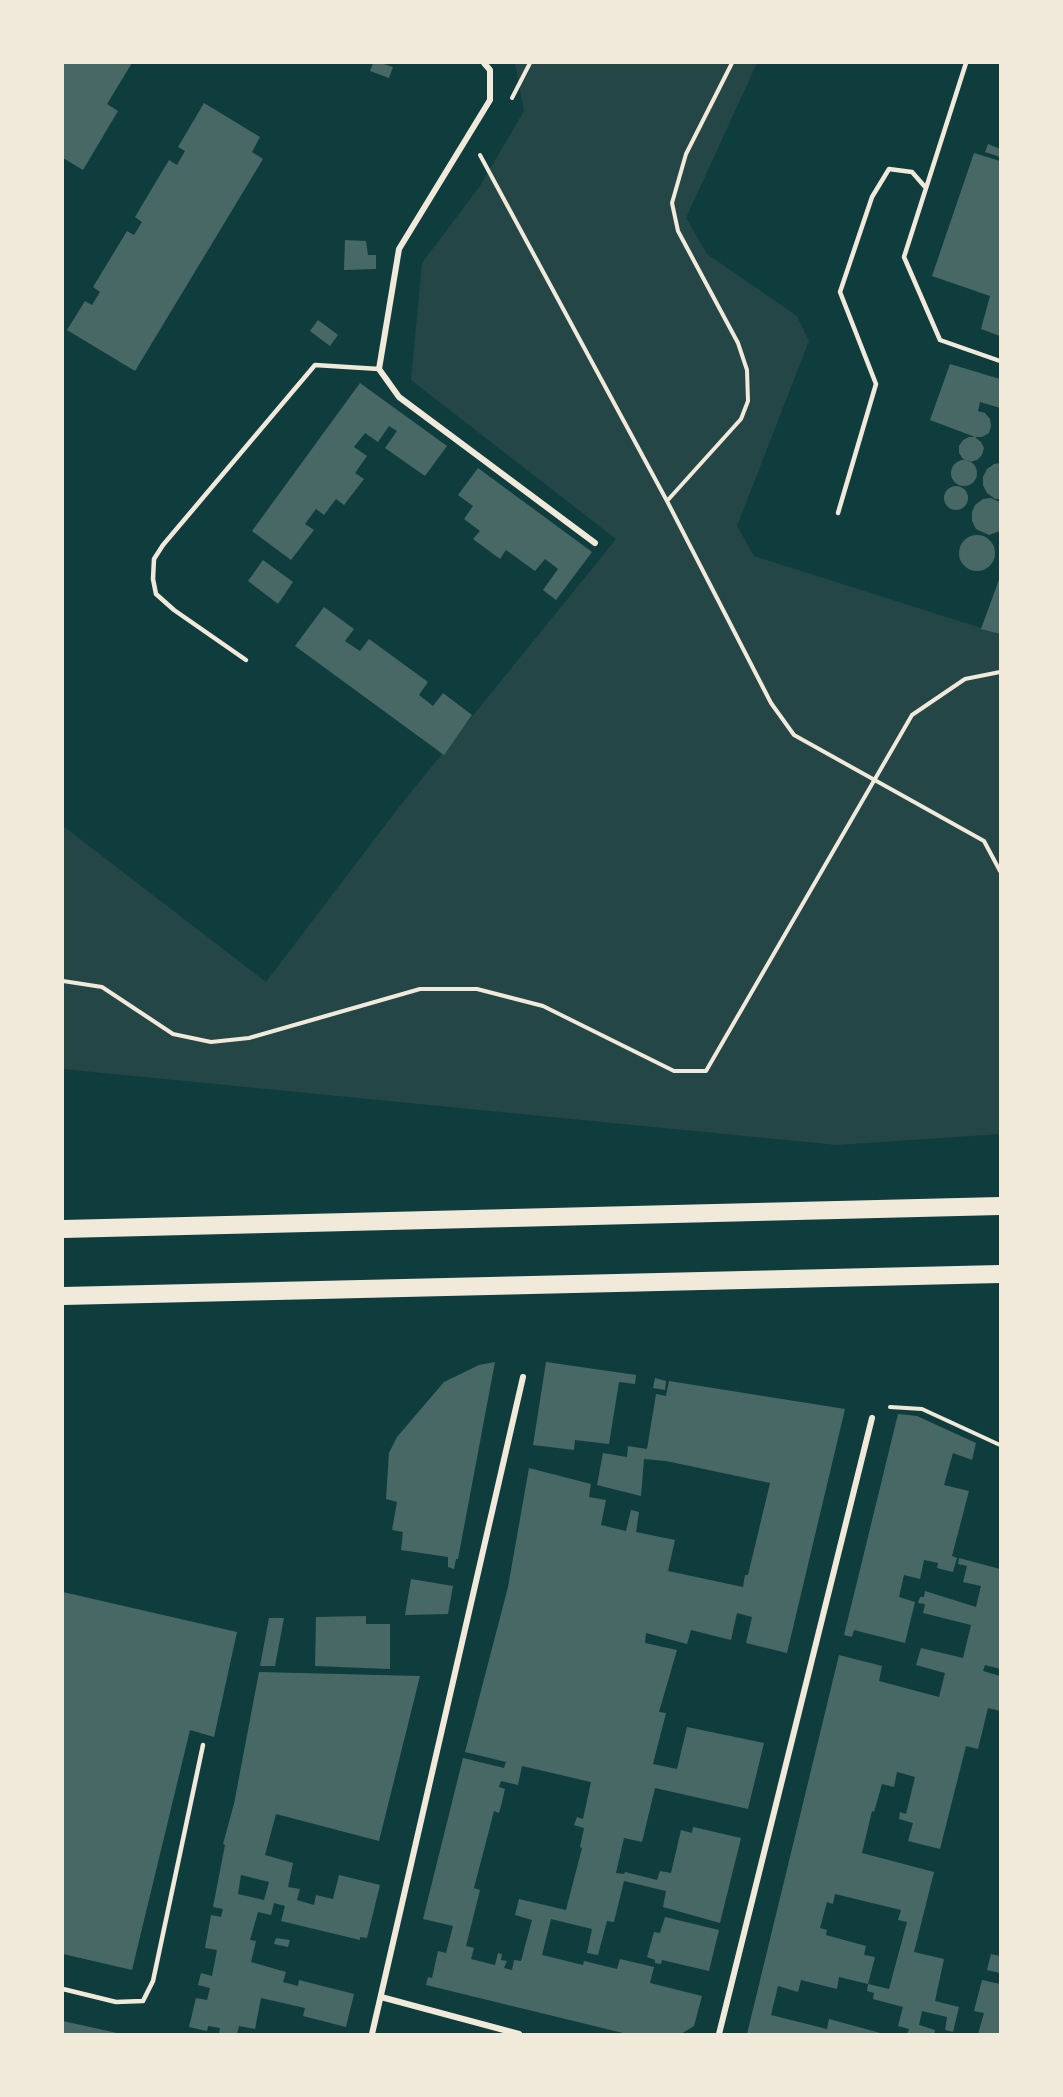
<!DOCTYPE html>
<style>
body{margin:0}
#map{position:relative;width:1063px;height:2097px;overflow:hidden;background:#0f3d3e;font-family:Commissioner,sans-serif}
canvas{display:block}
.frame{position:absolute;inset:0;border:64px solid #f1e9da;pointer-events:none}
</style>
<div id="map">
<canvas width="1063" height="2097"></canvas>
<div class="frame"></div>
</div>
<script>
const g = document.querySelector('canvas').getContext('2d');
g.lineJoin = 'round';
function fillPath(path, color) { g.fillStyle = color; g.fill(path, 'evenodd'); }
const toPath = rows => new Path2D(rows.map(r => 'M' + r).join(''));
function stroke(path, color, width, dash) { g.strokeStyle = color; g.lineWidth = width; g.lineCap = dash ? 'butt' : 'round'; g.setLineDash(dash || []); g.stroke(path); }
const green = toPath([
 [515,63,757,63,686,218,707,254,797,316,809,341,737,526,754,556,1000,634,1000,1134,837,1145,63,1069,63,826,266,982,399,807,616,539,411,380,422,263,480,186,524,111]
]);
const building = toPath([
 [63,63,132,63,107,104,118,111,83,170,63,158],
 [373,63,381,63,393,67,389,78,370,71],
 [204,103,260,137,252,152,263,159,135,371,67,330,85,301,92,305,100,292,93,287,127,231,134,235,142,222,135,217,169,160,177,165,185,151,178,147],
 [988,144,1000,149,1000,157,985,152],
 [974,153,1000,161,1000,336,981,329,990,296,932,276],
 [345,240,366,241,368,255,376,255,376,269,344,270],
 [318,320,338,335,330,346,310,331],
 [950,364,1000,379,1000,408,980,402,978,411,985,413,990,419,991,426,989,433,982,437,975,437,981,442,984,448,982,455,977,460,970,462,963,459,959,453,959,446,963,440,969,437,975,437,930,420],
 [360,383,447,446,425,476,385,448,397,431,389,426,378,442,365,433,354,447,367,456,355,473,364,479,344,505,336,499,324,515,316,509,305,524,314,530,291,560,252,531],
 '951 473a13 13 0 1 1 26 0a13 13 0 1 1-26 0Z',
 [1000,463,1000,499,995,499,987,493,983,485,983,477,987,469,994,464],
 [478,468,592,552,556,600,543,590,558,569,545,559,535,571,506,550,500,559,473,539,480,531,464,519,473,506,458,495],
 '944 498a12 12 0 1 1 24 0a12 12 0 1 1-24 0Z',
 [991,498,1000,502,1000,531,989,535,976,529,972,521,972,512,975,505,983,499],
 '959 553a18 18 0 1 1 36 0a18 18 0 1 1-36 0Z',
 [263,560,293,582,278,604,248,581],
 [1000,577,1000,634,981,629],
 [324,607,354,629,345,641,360,651,369,639,428,682,419,695,433,706,443,693,472,715,444,755,295,646],
 [495,1362,458,1559,456,1559,454,1569,448,1567,448,1557,401,1550,403,1532,392,1530,397,1502,386,1499,389,1453,397,1437,444,1382,479,1365],
 [546,1362,636,1375,635,1384,619,1382,609,1444,575,1440,574,1450,533,1445],
 [655,1378,666,1381,665,1390,653,1388],
 [669,1381,845,1409,787,1653,746,1643,752,1617,737,1613,731,1640,691,1630,687,1644,646,1633,645,1643,677,1650,659,1712,666,1713,653,1764,677,1769,687,1727,764,1743,748,1809,655,1788,642,1842,624,1838,616,1873,624,1874,625,1872,657,1880,660,1871,671,1873,681,1830,692,1833,693,1827,741,1838,720,1923,663,1907,666,1891,624,1881,614,1922,607,1921,598,1955,587,1953,592,1929,551,1919,542,1955,583,1965,584,1961,617,1969,620,1959,654,1967,650,1983,702,1996,694,2026,681,2034,627,2034,426,1985,428,1977,432,1978,438,1951,446,1953,453,1926,423,1919,463,1758,504,1768,506,1762,465,1752,508,1587,529,1468,591,1484,589,1497,606,1500,601,1525,626,1531,631,1510,639,1512,636,1532,675,1540,668,1571,743,1587,745,1575,748,1575,770,1483,666,1461,644,1459,641,1496,597,1485,603,1453,627,1457,628,1446,647,1449,656,1394,666,1396],
 [522,1766,591,1782,583,1819,577,1817,574,1825,584,1828,580,1847,582,1848,566,1910,519,1899,515,1915,532,1920,521,1961,514,1960,512,1970,504,1968,507,1961,501,1960,502,1954,498,1953,495,1965,471,1959,474,1948,466,1946,480,1890,474,1888,494,1811,499,1813,501,1806,505,1789,499,1787,501,1781,518,1785],
 [898,1414,917,1416,976,1443,972,1460,953,1453,944,1485,969,1491,952,1556,957,1558,953,1572,937,1568,938,1563,924,1560,920,1579,904,1575,899,1597,915,1602,905,1643,854,1630,852,1637,844,1635],
 [959,1558,1000,1569,1000,1669,985,1665,983,1671,1000,1676,1000,1711,988,1708,978,1749,966,1746,940,1849,908,1841,913,1823,899,1819,900,1812,906,1814,915,1777,897,1772,894,1787,882,1784,874,1812,872,1811,862,1853,934,1872,914,1952,944,1959,935,2001,959,2007,953,2032,945,2030,947,2017,922,2011,919,2025,935,2030,934,2034,907,2034,909,2029,898,2026,903,2007,873,1999,874,1993,867,1991,868,1984,889,1989,907,1922,898,1920,901,1910,835,1894,833,1904,827,1902,820,1928,827,1930,826,1935,866,1946,864,1955,875,1957,868,1984,839,1977,837,1989,801,1980,798,1992,778,1986,771,2015,827,2029,829,2019,884,2034,747,2034,839,1655,882,1666,879,1681,939,1697,945,1673,916,1665,921,1648,963,1658,971,1625,923,1613,925,1604,918,1603,920,1597,924,1597,925,1591,976,1607,981,1586,963,1582,967,1566,958,1564],
 [411,1579,453,1586,448,1614,405,1615],
 [63,1592,237,1632,214,1737,190,1730,132,1970,63,1954],
 [366,1616,366,1624,390,1624,390,1669,315,1666,316,1617],
 [269,1618,284,1618,275,1666,260,1666],
 [259,1672,420,1676,379,1841,276,1814,265,1855,293,1863,288,1887,300,1889,297,1900,314,1905,316,1895,333,1899,339,1875,380,1885,367,1938,360,1937,360,1940,281,1921,285,1906,274,1903,271,1915,258,1912,250,1940,256,1941,251,1962,286,1972,283,1982,298,1986,299,1980,354,1994,346,2027,303,2016,305,2008,261,1998,255,2029,239,2026,237,2034,219,2034,220,2028,208,2026,207,2031,189,2027,196,1998,207,2000,210,1988,198,1985,201,1973,212,1976,217,1950,205,1948,211,1915,221,1917,223,1909,213,1907,225,1845,223,1844,234,1804],
 [241,1875,269,1882,264,1900,238,1894],
 [665,1917,719,1930,709,1971,662,1960,661,1964,655,1963,655,1960,647,1957,654,1932,660,1933],
 [276,1938,290,1940,288,1947,274,1944],
 [991,1954,1000,1956,1000,1973,987,1970],
 [982,1980,1000,1984,1000,2034,978,2034,984,2013,974,2011],
 [63,2021,117,2033,117,2034,63,2034]
]);
const path = toPath([
 [512,98,530,63],
 [480,155,667,501,771,703,794,735,984,841,1000,871],
 [667,501,741,419,748,401,747,370,738,343,678,231,672,203,686,154,732,63],
 [63,981,102,987,173,1034,211,1042,249,1038,420,989,477,989,543,1006,674,1071,706,1071,912,715,965,679,1000,672],
 [890,1407,922,1409,1000,1445]
]);
const service = toPath([
 [966,63,904,257,940,340,1000,361],
 [838,513,876,384,840,292,872,197,889,169,912,172,926,188],
 [246,660,174,610,156,594,153,579,154,559,163,545,315,365,379,369],
 [63,1989,116,2002,143,2001,153,1981,203,1745]
]);
const minor = toPath([
 [484,63,490,70,490,100,399,249,379,369,399,397,595,543],
 [381,1997,519,2034],
 [372,2034,523,1377],
 [719,2034,872,1418]
]);
const motorway = toPath([
 [63,1229,1000,1206],
 [63,1296,1000,1274]
]);
fillPath(green, '#244646');
fillPath(building, '#486865');
stroke(path, '#f1e9da', 4);
stroke(service, '#f1e9da', 4.5);
stroke(minor, '#f1e9da', 6);
stroke(motorway, '#f1e9da', 18);
</script>
